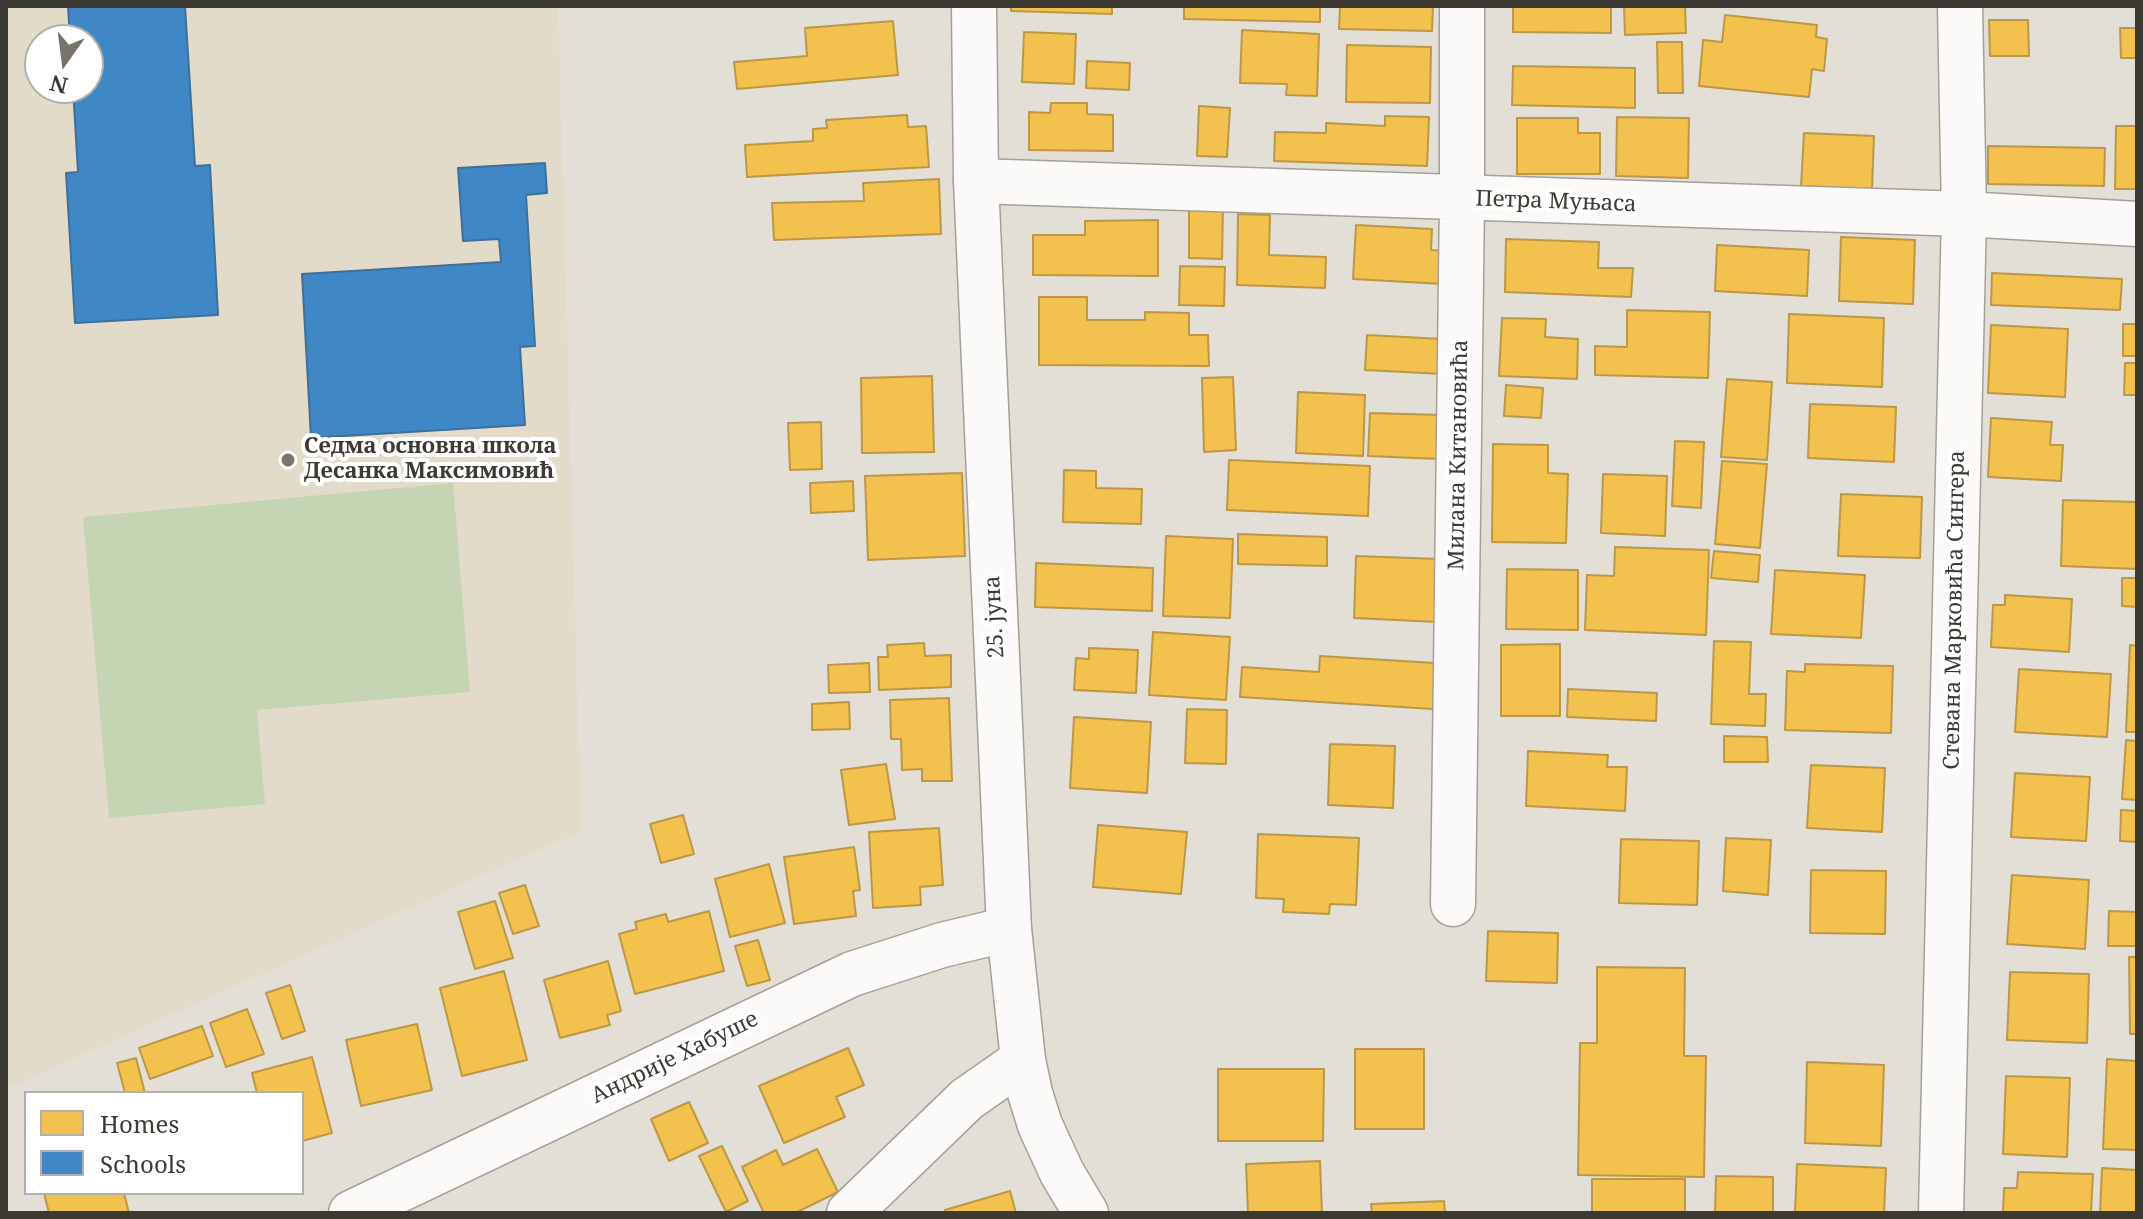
<!DOCTYPE html>
<meta charset="utf-8">
<style>
body{margin:0}
#map{position:relative;width:2143px;height:1219px;overflow:hidden;background:#e3dfd6;font-family:"Noto Serif",serif}
canvas{display:block}
.frame{position:absolute;inset:0;border:8px solid #3d3933;pointer-events:none}
.legend{position:absolute;left:24px;top:1091px;width:280px;height:104px;box-sizing:border-box;background:#fff;border:2px solid #b1b0ad;margin:0;padding:10px 14px;list-style:none;font-size:24px;color:#3d3933}
.legend li{display:flex;align-items:center;gap:16px;height:40px}
.legend b{width:40px;border:2px solid #b1b0ad}
.north{position:absolute;left:24px;top:24px;width:80px;height:80px;box-sizing:border-box;background:#fff;border:2px solid #b1b0ad;border-radius:50%;rotate:194deg;font-size:22px;font-weight:700;line-height:32px;text-align:center;color:#3d3933}
.north::after{content:'';display:block;margin:auto;width:28px;height:36px;background:#77736c;clip-path:polygon(50% 0,100% 100%,50% 72%,0 100%)}
</style>
<div id="map">
<canvas width="2143" height="1219"></canvas>
<div class="frame"></div>
<ul class="legend">
<li><b style="height:22px;background:#f2c14e"></b>Homes</li>
<li><b style="height:22px;background:#3f88c5"></b>Schools</li>
</ul>
<div class="north">N</div>
</div>
<script>
const g = document.querySelector('canvas').getContext('2d');
g.lineJoin = 'round';
function fillPath(path, color) { g.fillStyle = color; g.fill(path, 'evenodd'); }
const toPath = rows => new Path2D(rows.map(r => 'M' + r).join(''));
function stroke(path, color, width, dash) { g.strokeStyle = color; g.lineWidth = width; g.lineCap = dash ? 'butt' : 'round'; g.setLineDash(dash || []); g.stroke(path); }
function write(font, color, halo, rows, align = 'center') {
  g.font = font + ' "Noto Serif",serif'; g.lineWidth = 8; g.setLineDash([]); g.textBaseline = 'middle'; g.strokeStyle = halo; g.fillStyle = color; for (const [text, x, y, turn = 0] of rows) {
    g.save(); g.translate(x, y); g.rotate((+turn || 0) * Math.PI / 180); g.textAlign = isNaN(turn) ? turn : align; if (halo) g.strokeText(text, 0, 0); g.fillText(text, 0, 0); g.restore();
  }
}
const built = toPath([
 [6,6,558,6,581,831,6,1089],
 [40,40,88,40,88,88,40,88]
]);
const green = toPath([
 [453,483,470,692,257,710,265,804,109,818,83,517]
]);
const homes = toPath([
 [1011,6,1112,6,1112,14,1011,11,1011,6],
 [1184,6,1320,6,1320,22,1184,19,1184,6],
 [1340,6,1433,6,1432,31,1339,29,1340,6],
 [1513,6,1611,6,1611,33,1513,32,1513,6],
 [1624,6,1685,6,1686,33,1625,35,1624,6],
 [1725,15,1817,25,1816,37,1827,39,1824,71,1812,69,1809,97,1699,86,1703,40,1722,42,1725,15],
 [1989,20,2028,20,2029,56,1990,56,1989,20],
 [893,21,898,75,737,89,734,62,807,56,805,28,893,21],
 [2120,28,2137,28,2137,58,2121,58,2120,28],
 [1242,30,1319,34,1317,96,1286,95,1287,84,1240,83,1242,30],
 [1024,32,1076,34,1074,84,1022,82,1024,32],
 [1657,42,1682,42,1683,93,1658,93,1657,42],
 [1347,45,1431,47,1430,103,1346,102,1347,45],
 [1087,61,1130,63,1129,90,1086,88,1087,61],
 [1513,66,1635,68,1635,108,1512,105,1513,66],
 [1051,103,1087,103,1087,114,1113,115,1113,151,1029,150,1029,112,1050,113,1051,103],
 [1199,106,1230,108,1227,157,1197,156,1199,106],
 [907,115,908,127,926,126,929,167,747,177,745,145,813,141,813,129,827,128,826,120,907,115],
 [1385,116,1429,117,1427,166,1274,161,1275,132,1326,133,1326,123,1385,126,1385,116],
 [1617,117,1689,118,1688,178,1616,176,1617,117],
 [1517,118,1578,118,1578,133,1600,133,1600,174,1517,174,1517,118],
 [2116,126,2137,126,2137,189,2115,189,2116,126],
 [1804,133,1874,136,1872,190,1801,186,1804,133],
 [1988,146,2105,148,2104,186,1988,184,1988,146],
 [939,179,941,234,774,240,772,203,864,201,863,183,939,179],
 [1189,206,1223,206,1222,259,1189,258,1189,206],
 [1238,214,1270,215,1269,255,1326,257,1325,288,1237,285,1238,214],
 [1158,220,1158,276,1033,275,1033,235,1085,235,1085,221,1158,220],
 [1356,225,1432,229,1431,250,1445,251,1443,284,1353,279,1356,225],
 [1841,237,1915,240,1913,304,1839,301,1841,237],
 [1506,239,1599,242,1598,268,1633,268,1631,297,1505,292,1506,239],
 [1717,245,1809,250,1807,296,1715,291,1717,245],
 [1180,266,1225,267,1224,306,1179,305,1180,266],
 [1992,273,2122,279,2120,310,1991,305,1992,273],
 [1039,297,1087,297,1087,320,1145,320,1145,312,1189,313,1189,335,1208,335,1209,366,1039,365,1039,297],
 [1627,310,1710,312,1708,378,1595,375,1595,346,1627,347,1627,310],
 [1789,314,1884,318,1882,387,1787,383,1789,314],
 [1502,318,1546,319,1545,337,1578,339,1577,379,1499,376,1502,318],
 [2123,324,2137,324,2137,356,2123,356,2123,324],
 [1991,325,2068,329,2065,397,1988,393,1991,325],
 [1367,335,1443,339,1442,374,1365,370,1367,335],
 [2125,363,2137,363,2137,395,2124,395,2125,363],
 [932,376,934,452,862,453,861,378,932,376],
 [1233,377,1236,450,1204,452,1202,378,1233,377],
 [1727,379,1772,382,1767,460,1721,457,1727,379],
 [1506,385,1543,388,1541,418,1504,416,1506,385],
 [1298,392,1365,395,1363,456,1296,453,1298,392],
 [1810,404,1896,407,1894,462,1808,458,1810,404],
 [1370,413,1442,415,1440,459,1368,456,1370,413],
 [1991,418,2052,422,2050,445,2063,445,2061,481,1988,477,1991,418],
 [821,422,822,469,790,470,788,423,821,422],
 [1675,441,1704,442,1701,508,1672,506,1675,441],
 [1493,444,1548,445,1548,473,1568,474,1566,543,1492,542,1493,444],
 [1229,460,1370,466,1368,516,1227,510,1229,460],
 [1722,461,1767,464,1760,548,1715,544,1722,461],
 [1064,470,1096,471,1096,488,1142,489,1141,524,1063,522,1064,470],
 [962,473,965,556,868,560,865,476,962,473],
 [1603,474,1667,476,1665,536,1601,533,1603,474],
 [853,481,854,511,811,513,810,483,853,481],
 [1841,494,1922,497,1920,558,1838,556,1841,494],
 [2063,500,2137,502,2137,569,2061,566,2063,500],
 [1238,534,1327,537,1327,566,1238,564,1238,534],
 [1166,536,1233,539,1230,618,1163,616,1166,536],
 [1615,547,1709,550,1706,635,1585,630,1587,575,1614,576,1615,547],
 [1714,551,1760,555,1758,582,1711,578,1714,551],
 [1356,556,1439,559,1437,622,1354,618,1356,556],
 [1036,563,1153,568,1152,611,1035,607,1036,563],
 [1507,569,1578,570,1578,630,1506,629,1507,569],
 [1775,570,1865,575,1861,638,1771,634,1775,570],
 [2122,578,2137,578,2137,607,2122,606,2122,578],
 [2005,595,2072,599,2069,652,1991,647,1993,605,2005,605,2005,595],
 [1153,632,1230,637,1226,700,1149,695,1153,632],
 [1714,641,1751,642,1749,694,1766,694,1765,726,1711,724,1714,641],
 [924,643,925,656,951,655,951,687,879,690,878,657,888,657,887,645,924,643],
 [1560,644,1560,716,1501,716,1501,645,1560,644],
 [2130,645,2137,646,2137,732,2126,732,2130,645],
 [1089,648,1138,650,1136,693,1074,690,1076,658,1089,659,1089,648],
 [1320,656,1435,663,1433,709,1240,697,1242,667,1319,672,1320,656],
 [869,663,870,692,829,693,828,665,869,663],
 [1805,664,1893,666,1891,733,1785,730,1787,671,1805,672,1805,664],
 [2019,669,2111,674,2107,737,2015,732,2019,669],
 [1568,689,1657,693,1656,721,1567,717,1568,689],
 [949,698,952,781,922,781,922,769,902,770,901,739,891,739,890,700,949,698],
 [849,702,850,729,812,730,812,704,849,702],
 [1187,709,1227,710,1226,764,1185,763,1187,709],
 [1074,717,1151,722,1147,793,1070,788,1074,717],
 [1724,736,1767,737,1768,762,1724,762,1724,736],
 [2126,740,2137,741,2137,800,2122,799,2126,740],
 [1330,744,1395,746,1393,808,1328,805,1330,744],
 [1528,751,1608,755,1607,767,1627,767,1625,811,1526,806,1528,751],
 [886,764,895,819,849,825,841,770,886,764],
 [1811,765,1885,768,1882,832,1807,828,1811,765],
 [2015,773,2090,777,2086,841,2011,837,2015,773],
 [2121,810,2137,811,2137,842,2120,841,2121,810],
 [683,815,694,854,661,863,650,824,683,815],
 [1098,825,1187,832,1181,894,1093,887,1098,825],
 [939,828,943,885,920,887,921,905,873,908,869,832,939,828],
 [1258,834,1359,838,1356,905,1330,904,1329,914,1283,912,1284,899,1256,898,1258,834],
 [1726,838,1771,840,1768,895,1723,891,1726,838],
 [1621,839,1699,841,1697,905,1619,903,1621,839],
 [854,847,860,890,853,891,856,916,794,924,784,857,854,847],
 [769,864,785,923,730,937,715,879,769,864],
 [1811,870,1886,871,1885,934,1810,933,1811,870],
 [2012,875,2089,880,2085,949,2007,944,2012,875],
 [525,885,539,926,513,934,499,893,525,885],
 [495,901,513,958,475,969,458,912,495,901],
 [709,911,724,971,635,994,619,934,637,929,635,922,666,914,668,922,709,911],
 [2109,911,2137,912,2137,946,2108,946,2109,911],
 [1488,931,1558,933,1557,983,1486,981,1488,931],
 [758,940,770,980,747,986,735,946,758,940],
 [2129,957,2137,957,2137,1034,2130,1034,2129,957],
 [608,961,621,1011,607,1015,610,1025,560,1038,544,980,608,961],
 [1597,967,1685,968,1684,1056,1706,1056,1704,1177,1578,1175,1580,1043,1597,1043,1597,967],
 [504,971,527,1060,462,1076,440,988,504,971],
 [2010,972,2089,974,2087,1043,2007,1040,2010,972],
 [290,985,305,1031,282,1039,266,993,290,985],
 [247,1009,264,1054,226,1067,210,1023,247,1009],
 [417,1024,432,1090,361,1106,346,1040,417,1024],
 [202,1026,213,1056,150,1079,139,1048,202,1026],
 [848,1048,864,1085,836,1097,845,1117,784,1143,759,1086,848,1048],
 [1355,1049,1424,1049,1424,1129,1355,1129,1355,1049],
 [312,1057,332,1133,302,1141,302,1093,257,1093,252,1073,312,1057],
 [136,1058,145,1093,125,1093,117,1063,136,1058],
 [2107,1059,2137,1061,2137,1150,2103,1149,2107,1059],
 [1807,1062,1884,1065,1881,1146,1805,1143,1807,1062],
 [1218,1069,1324,1069,1323,1141,1218,1141,1218,1069],
 [2006,1076,2070,1078,2067,1157,2003,1154,2006,1076],
 [689,1102,708,1143,669,1161,651,1119,689,1102],
 [722,1146,748,1201,726,1212,699,1156,722,1146],
 [817,1149,838,1192,795,1213,764,1213,742,1167,776,1150,783,1165,817,1149],
 [1320,1161,1322,1213,1248,1213,1246,1164,1320,1161],
 [1797,1164,1886,1168,1884,1213,1795,1213,1797,1164],
 [2102,1168,2137,1170,2137,1213,2100,1213,2102,1168],
 [2018,1172,2093,1174,2091,1213,2003,1213,2004,1188,2017,1188,2018,1172],
 [1716,1176,1773,1177,1773,1213,1715,1213,1716,1176],
 [1592,1179,1685,1179,1685,1213,1592,1213,1592,1179],
 [1010,1191,1016,1213,946,1213,945,1210,1010,1191],
 [44,1193,124,1193,129,1213,49,1213,44,1193],
 [1444,1201,1445,1213,1372,1213,1371,1204,1444,1201]
]);
const schools = toPath([
 [68,6,185,6,195,166,210,165,218,315,75,323,66,173,78,172,73,88,88,88,88,40,70,40,68,6],
 [545,163,547,193,526,195,535,346,520,347,525,425,311,438,302,274,501,262,499,239,463,241,458,168,545,163]
]);
const street = toPath([
 [976,181,1964,214,2137,224],
 [1453,904,1462,199,1462,6],
 [351,1213,852,974,942,945,1009,929],
 [849,1213,967,1099,1023,1060],
 [1941,1213,1964,214,1960,6]
]);
const secondary = toPath([
 [974,6,976,181,1009,929,1023,1060,1030,1093,1040,1125,1062,1173,1086,1213]
]);
const markers = [
 [288,460,8,"#77736c"]
];
const streetNames = [
 ["Петра Муњаса",1556,202,2],
 ["Милана Китановића",1459,455,-89],
 ["Стевана Марковића Сингера",1955,610,-89],
 ["25. јуна",995,617,-93],
 ["Андрије Хабуше",675,1058,-26]
];
const poiNames = [
 ["Седма основна школа",304,447],
 ["Десанка Максимовић",304,472]
];
fillPath(built, '#e2dbc9');
fillPath(green, '#c5d4b3');
fillPath(homes, '#f2c14e');
stroke(homes, '#bc9846', 2);
fillPath(schools, '#3f88c5');
stroke(schools, '#3e7099', 2);
stroke(street, '#a4a099', 47);
stroke(secondary, '#a4a099', 47);
stroke(street, '#fbfaf9', 44);
stroke(secondary, '#fbfaf9', 44);
for (const [x, y, r, color] of markers) { const dot = new Path2D(); dot.arc(x, y, r, 0, 2 * Math.PI); g.fillStyle = color; g.fill(dot); stroke(dot, '#fff', 3); }
write('22px', '#3d3933', '#fff', streetNames);
write('bold 22px', '#3d3933', '#fff', poiNames, 'left');
</script>
